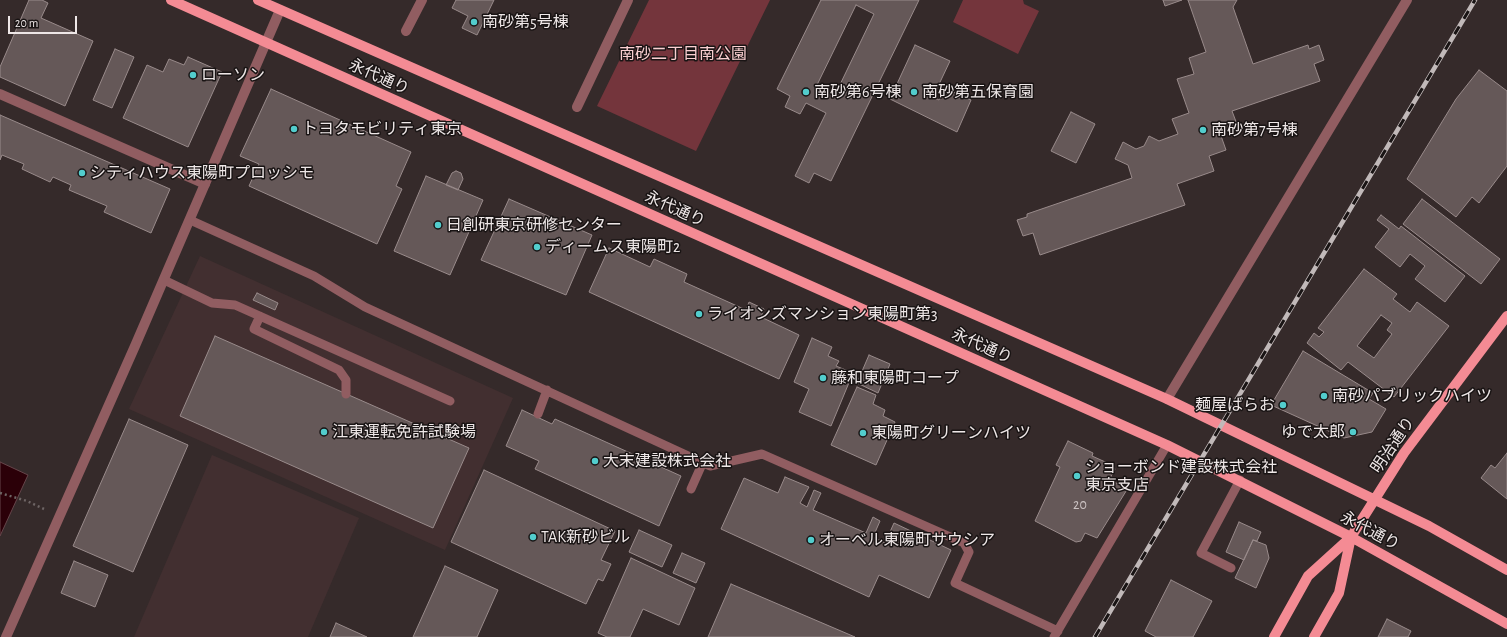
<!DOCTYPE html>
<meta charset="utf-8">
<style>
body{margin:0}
#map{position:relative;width:1507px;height:637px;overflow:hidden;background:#352a2a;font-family:"Alegreya Sans",sans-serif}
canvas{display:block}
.scale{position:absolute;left:8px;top:16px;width:69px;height:18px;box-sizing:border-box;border:2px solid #eee7e7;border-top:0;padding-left:5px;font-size:12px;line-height:14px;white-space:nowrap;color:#eee7e7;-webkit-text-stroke:3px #191414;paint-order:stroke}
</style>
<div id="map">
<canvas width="1507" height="637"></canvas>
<div class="scale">20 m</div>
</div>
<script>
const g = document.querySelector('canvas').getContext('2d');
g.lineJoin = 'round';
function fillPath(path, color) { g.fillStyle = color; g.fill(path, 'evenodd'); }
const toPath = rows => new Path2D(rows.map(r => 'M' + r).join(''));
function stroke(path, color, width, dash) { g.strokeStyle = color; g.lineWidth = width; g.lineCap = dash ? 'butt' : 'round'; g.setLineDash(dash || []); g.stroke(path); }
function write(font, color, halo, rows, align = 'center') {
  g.font = font + ' "Alegreya Sans","Noto Sans JP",sans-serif'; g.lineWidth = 3; g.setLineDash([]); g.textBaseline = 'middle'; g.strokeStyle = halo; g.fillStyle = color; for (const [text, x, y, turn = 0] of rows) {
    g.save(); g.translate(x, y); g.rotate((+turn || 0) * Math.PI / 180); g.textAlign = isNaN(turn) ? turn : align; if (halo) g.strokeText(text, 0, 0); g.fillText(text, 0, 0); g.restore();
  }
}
const built = toPath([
 [200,256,513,398,445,550,129,409],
 [212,455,359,518,308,637,134,637]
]);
const green = toPath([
 [649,0,770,0,696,151,597,106],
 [963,0,1023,0,1024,4,1039,11,1018,54,953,22]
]);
const water = toPath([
 [0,462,28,475,0,536,0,462]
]);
const building = toPath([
 [29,0,42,0,48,3,41,18,93,41,65,106,0,77,0,67,29,0],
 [456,0,494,0,477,35,462,28,468,16,452,8,456,0],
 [821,0,919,0,831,181,814,173,809,183,795,176,826,113,806,103,800,114,785,107,790,96,777,89,821,0],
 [856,5,874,14,835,95,816,87,856,5],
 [1163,0,1182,0,1165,6,1163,0],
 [1188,0,1237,0,1233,7,1253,64,1308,45,1309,49,1319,45,1324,60,1314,64,1320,81,1232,111,1238,127,1220,133,1226,150,1209,156,1214,171,1177,184,1185,205,1040,255,1033,233,1023,236,1017,220,1027,217,1027,214,1132,178,1128,165,1115,159,1123,142,1136,149,1144,146,1149,136,1159,141,1178,134,1172,119,1189,113,1177,79,1194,74,1189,58,1206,52,1188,0],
 [915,45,950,61,933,97,939,100,945,88,971,100,957,132,890,99,915,45],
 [115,49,134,57,112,108,93,100,115,49],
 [188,57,222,72,188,147,123,118,147,65,163,72,169,59,184,65,188,57],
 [1479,70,1507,91,1507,166,1479,203,1472,197,1456,217,1407,179,1456,99,1479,70],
 [271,89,411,152,396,186,402,189,377,244,249,186,259,164,240,156,271,89],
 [1071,112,1095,124,1076,163,1051,151,1071,112],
 [0,115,170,189,151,233,104,212,107,206,69,190,71,185,53,177,50,182,22,169,24,164,2,155,0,160,0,115],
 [456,171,461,173,463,179,458,190,446,185,452,173,456,171],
 [426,176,483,200,450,275,394,251,426,176],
 [509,199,592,235,566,295,481,260,509,199],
 [1422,199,1500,259,1481,284,1403,224,1422,199],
 [1381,215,1399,229,1401,226,1465,276,1445,302,1415,279,1425,266,1410,254,1400,267,1375,247,1389,229,1377,220,1381,215],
 [609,248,650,267,654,259,687,274,684,282,746,310,749,302,764,309,761,317,799,335,779,379,589,292,609,248],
 [1364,269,1397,294,1393,299,1410,312,1417,302,1449,326,1394,397,1348,362,1341,370,1307,343,1314,333,1319,337,1324,332,1318,328,1364,269],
 [1381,315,1392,323,1387,330,1392,334,1374,358,1357,346,1381,315],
 [257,293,278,303,275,310,253,300,257,293],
 [215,336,469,448,433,528,180,416,215,336],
 [812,338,832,347,828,356,839,361,836,366,853,373,831,426,799,412,809,389,794,382,812,338],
 [1303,351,1373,393,1369,399,1386,409,1372,432,1344,438,1271,405,1303,351],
 [869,355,890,364,878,393,857,383,869,355],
 [857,387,876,395,873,404,885,410,883,416,895,422,876,465,831,445,857,387],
 [522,410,552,424,555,419,681,476,659,526,535,469,539,461,506,446,522,410],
 [129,419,188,445,133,572,73,546,129,419],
 [1068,441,1093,453,1092,456,1112,465,1115,469,1109,480,1128,488,1097,538,1085,533,1081,541,1076,542,1035,521,1060,467,1056,465,1068,441],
 [1507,453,1507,499,1481,478,1491,465,1495,468,1507,453],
 [484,470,615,531,601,560,611,564,603,581,598,579,586,604,451,542,484,470],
 [785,477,809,487,800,503,807,507,814,490,821,493,813,510,866,533,873,517,880,521,873,537,885,543,894,523,951,550,929,598,879,575,869,597,721,529,744,478,778,493,785,477],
 [1239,522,1261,532,1257,541,1253,540,1244,560,1226,552,1239,522],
 [639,530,672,545,662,567,629,552,639,530],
 [1253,540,1266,545,1269,558,1256,588,1235,578,1253,540],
 [682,553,705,563,696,583,673,573,682,553],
 [631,558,695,588,679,625,643,609,630,637,607,637,598,633,631,558],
 [74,561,108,575,95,607,61,593,74,561],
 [445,566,498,590,477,637,413,637,445,566],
 [1171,580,1212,601,1193,637,1156,637,1145,631,1171,580],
 [731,584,855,637,708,637,731,584],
 [1387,619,1411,631,1408,637,1378,637,1387,619],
 [336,623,367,637,330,637,336,623]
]);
const path = toPath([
 [0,493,27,501,44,509]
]);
const service = toPath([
 [190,220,314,276,365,307,710,466,762,454,964,543,969,552,955,583,1058,631],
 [164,280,212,303,235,305,450,401],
 [260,316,254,329,339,370,346,380,346,394],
 [538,414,547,390],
 [691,489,703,462],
 [1231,568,1201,553,1240,480],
 [1054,637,1167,445]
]);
const pedestrian = toPath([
 [406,31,422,0],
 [577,107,628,0]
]);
const minor = toPath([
 [0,94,205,184],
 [1167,399,1407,0]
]);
const tertiary = toPath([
 [6,637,135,346,280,10]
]);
const primary = toPath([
 [171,0,1167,445,1351,537,1507,624],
 [258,0,1167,399,1429,526,1507,570],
 [1274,637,1308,576,1351,537,1404,453,1507,316],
 [1314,637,1339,593,1351,537]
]);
const rail = toPath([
 [1095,637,1475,0]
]);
const markers = [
 [474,22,4,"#52cdcd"],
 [193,75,4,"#52cdcd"],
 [806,92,4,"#52cdcd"],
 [914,92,4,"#52cdcd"],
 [294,129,4,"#52cdcd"],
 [1203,130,4,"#52cdcd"],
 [82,173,4,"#52cdcd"],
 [438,225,4,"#52cdcd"],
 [537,247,4,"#52cdcd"],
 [699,314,4,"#52cdcd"],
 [823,378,4,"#52cdcd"],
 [1324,396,4,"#52cdcd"],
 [1283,405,4,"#52cdcd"],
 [324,432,4,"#52cdcd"],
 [1353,432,4,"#52cdcd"],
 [863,433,4,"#52cdcd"],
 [595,461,4,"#52cdcd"],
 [1077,476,4,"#52cdcd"],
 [533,537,4,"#52cdcd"],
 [811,540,4,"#52cdcd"]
];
const numberNames = [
 ["20",1080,505]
];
const poiNames = [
 ["南砂第5号棟",482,22],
 ["ローソン",201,75],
 ["南砂第6号棟",814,92],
 ["南砂第五保育園",922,92],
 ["トヨタモビリティ東京",302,129],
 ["南砂第7号棟",1211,130],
 ["シティハウス東陽町プロッシモ",90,173],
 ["日創研東京研修センター",446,225],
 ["ディームス東陽町2",545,247],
 ["ライオンズマンション東陽町第3",707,314],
 ["藤和東陽町コープ",831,378],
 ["南砂パブリックハイツ",1332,396],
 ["麺屋ばらお",1275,405,"right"],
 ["江東運転免許試験場",332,432],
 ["ゆで太郎",1345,432,"right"],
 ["東陽町グリーンハイツ",871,433],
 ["大末建設株式会社",603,461],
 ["ショーボンド建設株式会社",1085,467],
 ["東京支店",1085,485],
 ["TAK新砂ビル",541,537],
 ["オーベル東陽町サウシア",819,540]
];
const parkNames = [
 ["南砂二丁目南公園",683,54]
];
const streetNames = [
 ["永代通り",379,77,24],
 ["永代通り",675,209,24],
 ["永代通り",982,346,24],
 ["明治通り",1393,445,-56],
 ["永代通り",1370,531,28]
];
fillPath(built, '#422f30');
fillPath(green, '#74353c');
fillPath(water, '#2b0008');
stroke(water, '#66454b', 1);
fillPath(building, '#655858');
stroke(building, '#998b8b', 1);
stroke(path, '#6e6565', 2.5, [2, 3]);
stroke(service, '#915d61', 9);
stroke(pedestrian, '#915d61', 10);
stroke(minor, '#915d61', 10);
stroke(tertiary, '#915d61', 10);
stroke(primary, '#f48b94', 10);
stroke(rail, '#c1b9b9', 4.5);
stroke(rail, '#191414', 3, [9]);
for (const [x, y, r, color] of markers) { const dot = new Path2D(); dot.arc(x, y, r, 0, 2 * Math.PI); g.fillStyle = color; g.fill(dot); stroke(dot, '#191414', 1.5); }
write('14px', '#ccc3c3', null, numberNames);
write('16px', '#eee7e7', '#191414', poiNames, 'left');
write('16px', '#facfd1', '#191414', parkNames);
write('16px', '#eee7e7', '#191414', streetNames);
</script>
